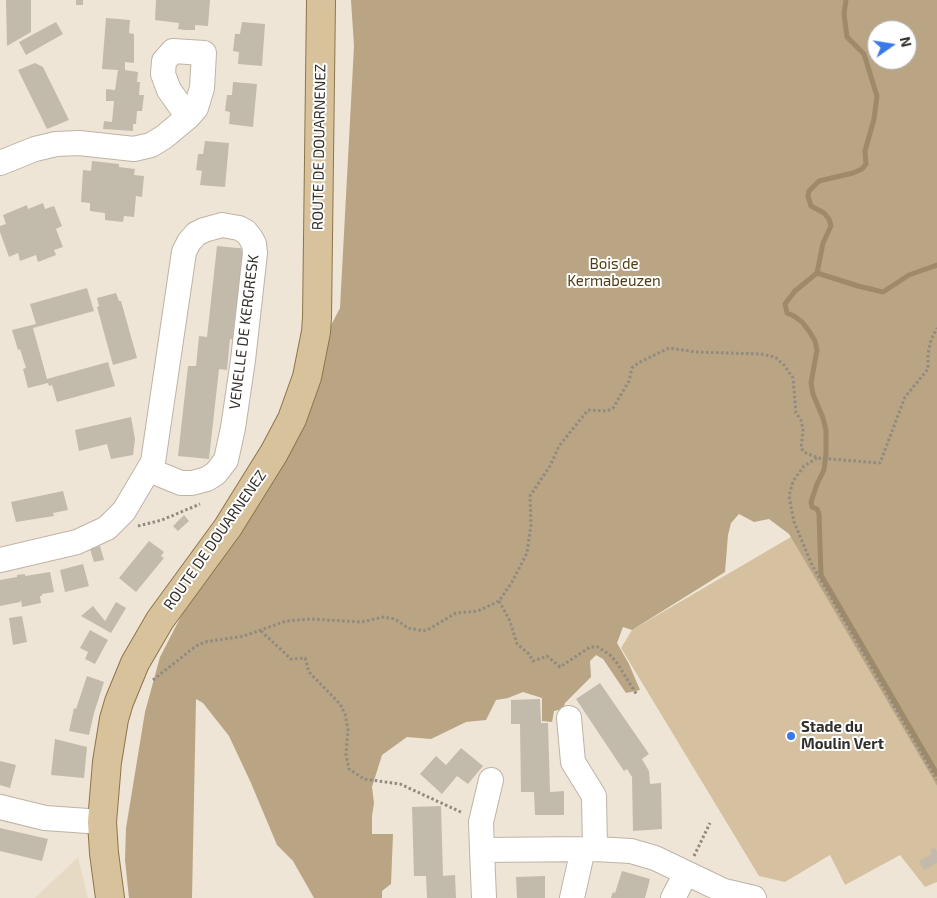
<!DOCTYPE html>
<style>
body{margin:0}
#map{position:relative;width:937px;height:898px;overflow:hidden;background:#eee5d6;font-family:"Exo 2",sans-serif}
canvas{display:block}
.north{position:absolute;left:867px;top:20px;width:50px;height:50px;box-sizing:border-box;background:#fff;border:1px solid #adacaa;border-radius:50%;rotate:77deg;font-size:14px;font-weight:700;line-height:20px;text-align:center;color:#332f2a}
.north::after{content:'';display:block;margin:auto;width:18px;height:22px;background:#3a79e8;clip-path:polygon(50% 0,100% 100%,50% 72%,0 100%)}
</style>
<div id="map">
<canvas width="937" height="898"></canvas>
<div class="north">N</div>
</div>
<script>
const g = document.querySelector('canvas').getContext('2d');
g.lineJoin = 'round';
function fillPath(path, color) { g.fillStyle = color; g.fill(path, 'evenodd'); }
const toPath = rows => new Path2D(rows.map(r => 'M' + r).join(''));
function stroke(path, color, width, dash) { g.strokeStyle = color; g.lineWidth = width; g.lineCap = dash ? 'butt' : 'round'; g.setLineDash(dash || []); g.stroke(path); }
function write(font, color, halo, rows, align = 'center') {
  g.font = font + ' "Exo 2",sans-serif'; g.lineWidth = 4; g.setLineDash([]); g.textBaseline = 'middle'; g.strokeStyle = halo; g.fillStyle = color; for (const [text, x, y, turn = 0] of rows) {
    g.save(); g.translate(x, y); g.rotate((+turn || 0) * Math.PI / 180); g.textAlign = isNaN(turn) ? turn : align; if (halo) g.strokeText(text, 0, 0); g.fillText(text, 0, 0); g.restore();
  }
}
const built = toPath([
 [78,857,88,898,35,898]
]);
const green = toPath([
 [791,537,937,786,937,882,925,887,900,855,845,885,830,855,785,882,759,876,621,648,632,630]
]);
const forest = toPath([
 [351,0,937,0,937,786,789,534,769,519,754,522,739,514,731,523,728,535,725,572,632,630,623,627,617,643,629,664,640,690,626,693,603,659,596,655,590,661,591,677,565,703,563,709,554,711,552,722,542,721,542,698,523,692,508,698,496,700,486,720,466,722,431,739,407,737,382,755,372,787,374,803,372,816,372,834,393,834,391,884,382,891,382,898,314,898,293,861,277,845,251,783,229,736,203,703,196,699,192,898,129,898,125,860,126,828,145,712,160,657,340,308,354,46],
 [877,30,907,30,907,60,877,60]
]);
const stream = toPath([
 [846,0,844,14,847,37,864,54,877,96,874,119,865,151,866,164,862,169,853,173,819,181,809,191,808,196,811,206,824,213,829,219,831,226,823,243,817,273,795,291,785,304,787,313,794,316,802,322,809,331,815,341,817,350,811,383,813,394,823,418,826,430,826,453,824,470,817,484,811,502,812,507,817,509,819,514,821,575,937,774],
 [817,273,858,286,883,292,909,275,937,265]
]);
const building = toPath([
 [6,0,31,0,31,32,7,46],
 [76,0,83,0,83,5,76,5],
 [156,0,210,0,208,26,195,25,195,30,185,30,178,29,179,23,155,20],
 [106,18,130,20,129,33,134,34,134,63,125,62,125,70,138,72,137,82,140,82,139,95,144,95,142,111,137,111,136,124,133,124,133,131,103,129,104,121,112,122,114,101,106,101,106,89,115,90,118,70,102,69],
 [56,22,63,34,26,55,19,42],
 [242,22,265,24,262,66,238,64,239,52,233,51,235,34,240,34],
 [35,63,43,67,69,120,47,129,18,70],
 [233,82,257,84,253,127,229,124,230,112,225,111,227,95,232,95],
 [205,141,229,143,225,187,200,185,202,171,196,170,197,163,198,154,203,154],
 [92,161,119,164,119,167,135,169,134,175,144,176,142,197,136,196,134,217,124,216,123,222,105,220,105,213,90,211,90,203,81,202,83,170,91,171],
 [43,203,45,209,54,206,62,226,56,229,63,247,54,250,56,255,38,262,36,255,20,261,18,253,9,257,0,232,0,226,6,224,3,215,27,205,28,209],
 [217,246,248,249,238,340,230,339,227,370,219,369,209,459,178,456,188,366,196,366,199,336,207,337],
 [87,288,94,311,33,328,47,379,108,362,115,386,57,402,52,385,49,386,48,383,28,388,23,369,26,368,20,349,18,350,12,330,36,324,30,304],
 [116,293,119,301,121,301,137,358,113,365,97,307,99,306,97,298],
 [131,417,135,439,133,455,111,459,107,444,79,451,75,430],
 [63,491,68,510,53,513,54,516,16,522,11,502],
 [184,515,189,521,178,531,173,526],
 [149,541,164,552,161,556,164,558,136,592,119,578],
 [100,546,104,560,94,562,90,549],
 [83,564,89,586,65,592,60,570],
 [50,572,54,592,42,594,42,596,40,596,41,603,22,607,21,600,20,602,0,606,0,580,17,577,17,575,25,574,25,576],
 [116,602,126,608,111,633,81,616,93,606,105,621],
 [22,616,27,642,13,645,9,618],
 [90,630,108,640,95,664,85,659,88,652,80,648],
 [87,676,104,682,94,713,89,735,69,731,74,708,76,709],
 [600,683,649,754,642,759,649,771,650,784,661,783,662,829,633,831,632,777,627,769,624,771,576,699],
 [540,699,541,723,548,723,550,792,564,791,564,815,535,815,534,792,521,792,520,724,511,724,511,700],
 [55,739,87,747,84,778,51,775],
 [461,748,483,766,468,784,457,776,442,794,420,774,436,756,446,765],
 [0,761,16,765,10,788,0,785],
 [441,806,443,876,455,875,456,898,427,898,426,876,414,876,412,807],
 [0,828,48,839,42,861,0,851],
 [934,848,937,851,937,863,924,870,919,861,932,854,930,850],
 [622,871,650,879,645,898,611,898,613,892,615,893],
 [545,876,545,898,517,898,516,877]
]);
const path = toPath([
 [817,458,804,466,793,481,789,496,794,522,812,565,937,780],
 [138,526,162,520,200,504],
 [499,601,510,621,517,644,529,654,533,661,547,656,560,667,590,647,598,647,610,655,617,663,637,695],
 [261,631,291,659,305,658,309,672,340,704,345,714,348,729,346,755,349,769,364,779,400,784,463,813],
 [153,680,196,646,205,642,244,636,286,621,310,619,361,622,384,617,395,619,408,628,423,631,429,629,456,613,478,611,499,601,512,582,527,553,531,525,530,496,550,466,559,446,588,410,607,411,613,408,629,381,632,368,638,363,669,348,696,352,761,354,775,357,784,365,793,378,796,413,801,420,803,430,801,448,804,452,818,458,880,463,905,397,928,369,928,354,931,340,937,328],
 [694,856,710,823]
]);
const minor = toPath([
 [0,163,35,149,56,144,79,143,134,149,151,145,164,137,188,117,196,108,202,88,204,53,173,51,164,61,163,74,169,90,188,117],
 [0,560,77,542,107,528,124,511,153,462,184,252,189,242,196,234,204,230,222,225,239,228,246,232,250,237,254,244,255,253,243,360,233,428,226,460,216,473,207,479,192,483,181,483,149,470],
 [569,718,573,762,594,796,595,849],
 [0,807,45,818,102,822],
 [482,850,481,822,491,780],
 [484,898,482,850,595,849,631,851,655,858,724,891,754,898],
 [572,898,583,849],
 [673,898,686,873]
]);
const major = toPath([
 [110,898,104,853,102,822,107,762,114,719,119,702,135,663,160,620,228,527,274,453,292,419,307,377,316,332,317,318,321,0]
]);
const markers = [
 [791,736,5,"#3a79e8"]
];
const streetNames = [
 ["ROUTE DE DOUARNENEZ",319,147,-89],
 ["VENELLE DE KERGRESK",244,332,-83],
 ["ROUTE DE DOUARNENEZ",215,540,-55]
];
const parkNames = [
 ["Bois de",614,264],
 ["Kermabeuzen",614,281]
];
const poiNames = [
 ["Stade du",801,727],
 ["Moulin Vert",801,744]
];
fillPath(built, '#e7dac5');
fillPath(green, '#d5c19f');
fillPath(forest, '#b9a583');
stroke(stream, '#9e8a69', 5);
fillPath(building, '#c2baab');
stroke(minor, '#bdb4a6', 26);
stroke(major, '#8d7549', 30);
stroke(path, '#918a80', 3, [2.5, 2.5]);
stroke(minor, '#fff', 24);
stroke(major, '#d8c29c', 28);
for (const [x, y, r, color] of markers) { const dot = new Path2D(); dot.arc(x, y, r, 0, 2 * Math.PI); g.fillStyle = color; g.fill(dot); stroke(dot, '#fff', 2); }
write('15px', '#332f2a', '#fff', streetNames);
write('15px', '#513b10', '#fff', parkNames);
write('bold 15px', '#332f2a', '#fff', poiNames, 'left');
</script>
